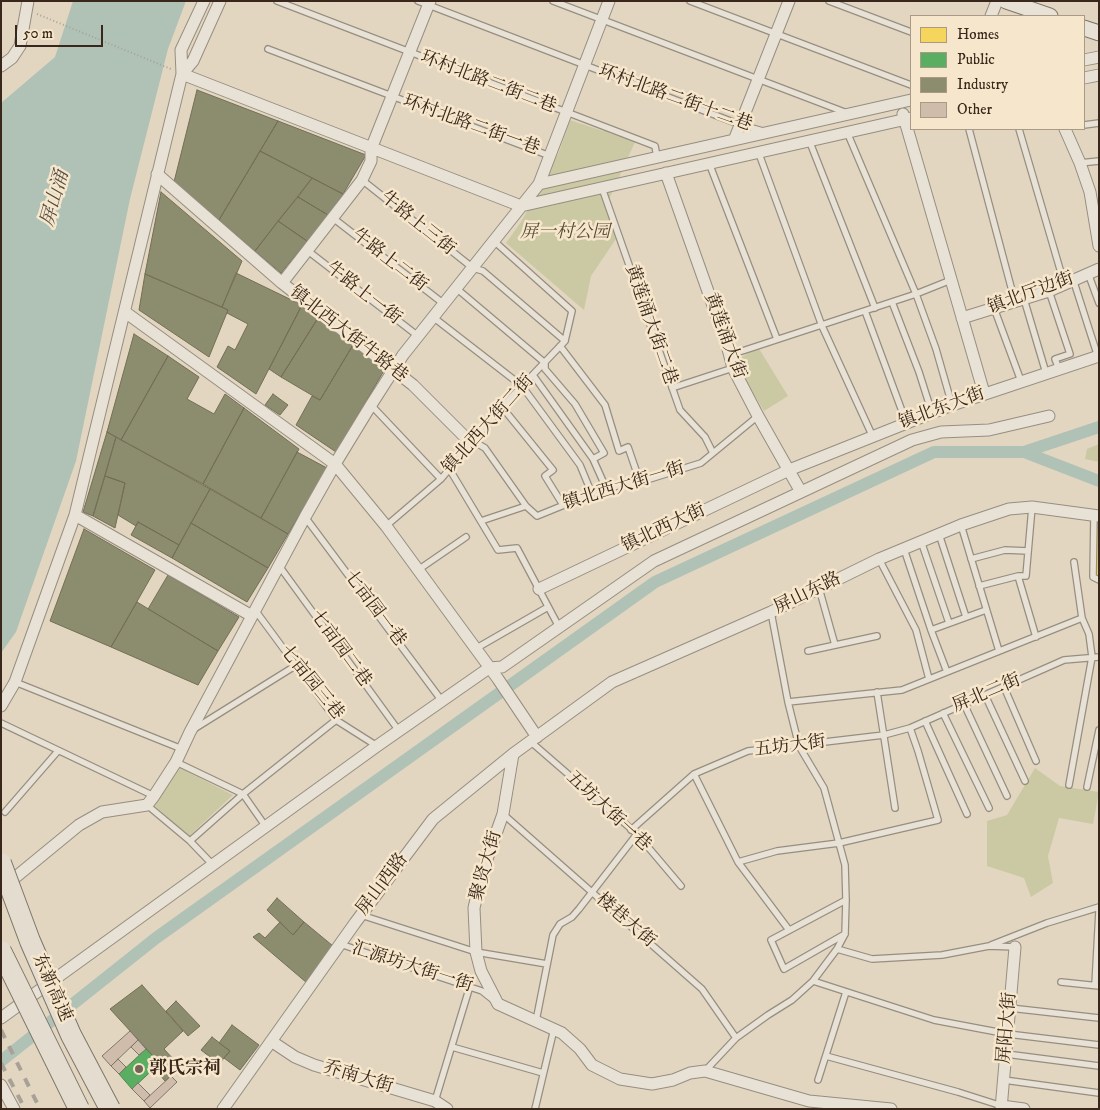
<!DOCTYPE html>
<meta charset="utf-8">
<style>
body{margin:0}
#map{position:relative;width:1100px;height:1110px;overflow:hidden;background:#e2d6c0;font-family:"IM FELL DW Pica",serif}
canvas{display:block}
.frame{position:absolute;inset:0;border:2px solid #38271a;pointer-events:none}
.legend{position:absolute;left:910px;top:15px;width:175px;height:115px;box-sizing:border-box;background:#f6e6cc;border:1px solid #aa9a85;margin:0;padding:6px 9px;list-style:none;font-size:15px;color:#38271a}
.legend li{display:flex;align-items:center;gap:10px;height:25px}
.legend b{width:25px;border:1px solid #aa9a85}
.scale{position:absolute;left:15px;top:25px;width:88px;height:22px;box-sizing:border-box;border:2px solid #38271a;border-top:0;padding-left:6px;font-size:15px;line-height:18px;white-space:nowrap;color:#38271a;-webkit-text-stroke:4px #f6e6cc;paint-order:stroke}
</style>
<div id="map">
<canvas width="1100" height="1110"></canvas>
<div class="frame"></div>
<ul class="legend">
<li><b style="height:14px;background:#f6d55c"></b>Homes</li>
<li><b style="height:14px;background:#5aae61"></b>Public</li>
<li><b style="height:14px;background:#8c8c6e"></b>Industry</li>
<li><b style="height:14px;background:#cfbcab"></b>Other</li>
</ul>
<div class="scale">50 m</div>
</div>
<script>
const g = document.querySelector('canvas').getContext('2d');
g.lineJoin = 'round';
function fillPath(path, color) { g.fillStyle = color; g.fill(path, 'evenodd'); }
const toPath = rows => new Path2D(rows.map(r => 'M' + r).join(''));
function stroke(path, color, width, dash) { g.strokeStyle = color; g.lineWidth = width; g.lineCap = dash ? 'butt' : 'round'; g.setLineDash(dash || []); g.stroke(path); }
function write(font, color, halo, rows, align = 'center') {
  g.font = font + ' "IM FELL DW Pica","Noto Serif SC",serif'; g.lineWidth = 5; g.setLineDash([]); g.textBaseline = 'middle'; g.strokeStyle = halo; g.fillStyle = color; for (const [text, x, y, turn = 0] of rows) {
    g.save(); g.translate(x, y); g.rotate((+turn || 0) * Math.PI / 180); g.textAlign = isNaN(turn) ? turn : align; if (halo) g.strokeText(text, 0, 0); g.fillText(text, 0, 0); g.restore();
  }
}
const green = toPath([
 [570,120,603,131,608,131,609,133,635,142,606,206,616,239,591,276,584,310,506,243,521,222,559,152],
 [758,347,788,396,764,411,734,362],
 [1099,444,1099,462,1085,459,1087,449],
 [178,767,233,795,189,836,154,805],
 [1035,768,1060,786,1099,792,1093,824,1059,818,1048,856,1053,883,1031,897,1024,878,987,866,987,821,1007,815]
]);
const water = toPath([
 [73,1,186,1,168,49,130,199,76,461,16,632,1,653,1,103,55,57]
]);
const homes = toPath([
 [1096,527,1099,527,1099,577,1095,576,1096,527]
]);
const public = toPath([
 [146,1049,160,1063,132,1089,119,1074,146,1049]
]);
const industry = toPath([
 [197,90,278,121,219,220,174,182,197,90],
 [278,121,366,155,343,194,260,151,278,121],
 [260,151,312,178,255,251,219,220,260,151],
 [312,178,343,194,328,215,298,197,312,178],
 [161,192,242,261,222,307,145,274,161,192],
 [298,197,328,215,307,241,278,221,298,197],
 [278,221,307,241,281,273,255,251,278,221],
 [236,273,302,305,256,394,217,367,228,346,235,350,248,324,227,313,228,310,222,307,236,273],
 [145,274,228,310,209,357,139,310,145,274],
 [302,305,318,318,281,377,269,369,302,305],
 [318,318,353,345,320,400,281,377,318,318],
 [134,334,168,356,121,440,107,432,134,334],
 [353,345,385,369,336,452,296,425,312,396,320,400,353,345],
 [168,356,199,377,187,399,214,414,225,394,244,408,203,484,121,440,168,356],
 [273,394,288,405,280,415,265,405,273,394],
 [244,408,299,449,261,518,203,484,244,408],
 [107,432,116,437,93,516,83,512,107,432],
 [116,437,210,489,179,545,138,522,136,526,118,515,125,483,105,476,116,437],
 [297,452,327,468,288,534,261,518,297,452],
 [105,476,125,483,115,528,93,516,105,476],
 [210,489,288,534,268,568,191,523,210,489],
 [138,522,179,545,172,558,131,535,138,522],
 [191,523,268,568,247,602,172,558,191,523],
 [84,529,155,570,111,647,50,621,84,529],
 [168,575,239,617,218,651,148,609,168,575],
 [137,602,218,651,198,685,111,647,137,602],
 [277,898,304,922,293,935,267,910,277,898],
 [280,922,293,935,304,922,333,946,307,983,253,937,259,933,265,938,280,922],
 [142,985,183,1031,164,1049,175,1061,166,1070,110,1009,142,985],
 [176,1001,200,1026,188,1036,166,1011,176,1001],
 [232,1025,259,1045,240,1070,224,1058,230,1051,219,1043,232,1025],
 [212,1037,230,1051,219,1064,201,1050,212,1037],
 [160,1063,171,1076,165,1081,154,1068,160,1063]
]);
const canal = toPath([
 [1024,452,1099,427],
 [1,1061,156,938,655,582,934,452,1024,452,1099,481]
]);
const building = toPath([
 [130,1031,138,1040,111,1066,102,1056,130,1031],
 [138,1040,146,1049,139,1055,131,1047,138,1040],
 [118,1059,126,1067,119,1074,111,1066,118,1059],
 [171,1076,177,1082,150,1108,144,1101,171,1076],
 [138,1083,150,1095,144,1101,132,1089,138,1083]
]);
const path = toPath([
 [37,14,171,69]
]);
const lane = toPath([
 [277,1,655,146,657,157],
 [418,1,741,125,763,131],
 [553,1,847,113],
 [690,1,911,85],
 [829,1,911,32],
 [268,49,550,156],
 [1084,125,1099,123],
 [969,129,1015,302],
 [1019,129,1064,283],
 [847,132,916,294,936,349,952,405],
 [809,140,875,308],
 [758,151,822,326,872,435],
 [709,163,777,339],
 [1080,163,1099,161],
 [362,180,473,268,483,271,565,341],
 [602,188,680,410,705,437,713,453],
 [333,218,444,304],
 [308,251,418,336],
 [1088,273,1099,303],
 [1073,279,1098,357],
 [456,288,545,363,545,369,575,404,604,453,593,459],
 [1049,291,1070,354,1055,359,1059,369],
 [1024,299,1046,373],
 [892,302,919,372,932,413],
 [994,308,1021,381],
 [865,311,906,422],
 [433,317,522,386,580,465,592,494],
 [560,346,605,405,619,451,628,447,640,482],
 [730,355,916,294,951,280],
 [533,375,593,459,606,488],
 [672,388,733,368],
 [371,405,441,479],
 [502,407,553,470,545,476,563,505],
 [472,444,478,444,485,448,526,506],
 [450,470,498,550,517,548,559,627],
 [1094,515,1093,577,1099,580],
 [305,517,442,701],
 [481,521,526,506,537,516,606,488,640,482,701,463,758,416],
 [961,525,999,651],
 [386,526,441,479,502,407,565,341,572,311,494,241],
 [939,534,966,617],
 [921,541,949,623],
 [904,549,931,630,947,672],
 [879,559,916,630,929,679],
 [971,559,1005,550,1028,551],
 [280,567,399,731],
 [418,570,466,537],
 [1018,576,1036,637],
 [979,586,1018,576,1026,576,1032,507],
 [819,588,835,645],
 [255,610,336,720,377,746],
 [931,630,986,610],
 [475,649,548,607],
 [808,651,877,636],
 [15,682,182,749],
 [1004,687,1036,761],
 [877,692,895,808],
 [985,695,1025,781],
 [788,702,902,690,1082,618],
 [964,704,1007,796],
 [943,713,989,808],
 [925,721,967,814],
 [1,723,154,796],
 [194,729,295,666],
 [531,742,637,834,681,886],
 [176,762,243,794,266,827],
 [694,774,738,862,789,930],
 [1069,785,1092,657,1089,634,1082,618,1074,562],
 [1087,787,1099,730],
 [147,805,190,841,213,865],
 [5,812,58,751],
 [503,814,702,989,736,1038],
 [631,830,694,774,748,751,884,735,910,728,1064,660,1099,657],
 [190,841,243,794,336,720],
 [738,862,777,851,839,843,938,820,918,751,910,728],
 [361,915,476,952,547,964],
 [845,934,784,969,771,940,846,900],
 [340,944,482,991,492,999],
 [991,945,1047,923,1099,907],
 [837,949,872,959,942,955,989,946,1015,947],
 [813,981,934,1020,1008,1034,1099,1045],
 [1061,982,1099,986],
 [1095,985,1099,911],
 [1010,1008,1099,1018],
 [536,1021,553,935,560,924,572,917,579,909,637,834],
 [452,1047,543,1073],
 [1006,1054,1099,1066],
 [826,1056,958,1092,1002,1106],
 [705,1071,736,1038,768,1015,792,1000,813,981,837,949,845,934,846,900,845,865,824,788,799,746,788,702,771,612],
 [818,1080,846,992],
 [1004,1080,1099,1093],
 [435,1101,470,986],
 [535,1109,554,1029]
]);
const street = toPath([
 [991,16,997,1],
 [1084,60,1099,57],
 [1,66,12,58,20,46,28,1],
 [182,74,521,206,911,118],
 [182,74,193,61,220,1],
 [1084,78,1099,75],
 [903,114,984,393],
 [1065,129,1080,163,1090,192,1099,246],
 [735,138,789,1],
 [666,173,727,345,733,368,758,416,801,492],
 [157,174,282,283,413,385,472,444],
 [539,184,911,100],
 [282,283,362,180,371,161,371,149,430,1],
 [125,312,335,464,386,526,498,679,537,737],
 [962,318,1049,291,1099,269],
 [75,515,252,616],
 [539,589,789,470,952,405,1099,356],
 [1,706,15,682,75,515,182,74,181,50,204,1],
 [513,754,503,814,482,873,474,908,476,952,481,971,498,1004,562,1033,580,1049,592,1065,620,1079,652,1084,673,1080,690,1073,705,1071,809,1101,891,1109],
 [6,885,79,825,102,812,147,805,154,796,176,762,190,732,305,517,335,464,371,405,403,355,539,184,609,1],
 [1,1018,377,746,489,668,502,667,654,561,912,440,941,432,989,430,1049,416],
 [271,1041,295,1057,314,1065,435,1101,447,1109],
 [1,1085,14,1109],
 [1002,1106,1024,1109],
 [223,1109,355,923,433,819,513,754,612,682,771,612,879,559,961,525,1009,509,1032,507,1099,516],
 [1001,1109,1015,947]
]);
const secondary = toPath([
 [1006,1,1050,16],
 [1084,28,1099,33]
]);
const rail = toPath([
 [1,1030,40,1109],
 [1,1063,25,1109]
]);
const highwayBridge = toPath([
 [1,863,30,941,71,1035,110,1109],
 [1,951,79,1109]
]);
const markers = [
 [139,1069,5,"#746454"]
];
const streetNames = [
 ["环村北路二街二巷",488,83,21],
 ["环村北路二街十二巷",675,99,20],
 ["环村北路二街一巷",471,126,20],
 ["牛路上三街",417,224,39],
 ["牛路上二街",389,261,38],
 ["牛路上一街",363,294,38],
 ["镇北厅边街",1031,294,-20],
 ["黄莲涌大街二巷",650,325,71],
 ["镇北西大街牛路巷",348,335,38],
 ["黄莲涌大街",724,336,70],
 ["镇北东大街",942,409,-20],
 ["镇北西大街二街",489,425,-48],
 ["镇北西大街一街",624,487,-17],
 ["镇北西大街",664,529,-25],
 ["屏山东路",808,594,-26],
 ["七亩园一巷",374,609,53],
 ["七亩园二巷",340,649,54],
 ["七亩园三巷",311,683,51],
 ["屏北二街",987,694,-23],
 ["五坊大街",790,747,-7],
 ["五坊大街一巷",608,812,43],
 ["聚贤大街",487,866,-74],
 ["屏山西路",383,885,-53],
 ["楼巷大街",625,921,41],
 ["汇源坊大街一街",412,968,18],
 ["东新高速",51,988,66],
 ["屏阳大街",1008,1028,-85],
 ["乔南大街",358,1078,17]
];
const parkNames = [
 ["屏一村公园",565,233]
];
const poiNames = [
 ["郭氏宗祠",149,1069]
];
const waterNames = [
 ["屏山涌",56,199,-74]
];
fillPath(green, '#cbc9a3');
fillPath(water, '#b0c2b5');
fillPath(homes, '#f6d55c');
stroke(homes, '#bda148', 1);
fillPath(public, '#5aae61');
stroke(public, '#50864c', 1);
fillPath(industry, '#8c8c6e');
stroke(industry, '#736e55', 1);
stroke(canal, '#b0c2b5', 12);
fillPath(building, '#cfbcab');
stroke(building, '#7f766a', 1);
stroke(lane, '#978e80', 8);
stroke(street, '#978e80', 13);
stroke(secondary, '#7f766a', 17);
stroke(path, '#a8a198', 2, [1, 2.5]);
stroke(lane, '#e7e1d6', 5.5);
stroke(street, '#e7e1d6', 11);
stroke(secondary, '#e7e1d6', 15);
stroke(rail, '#a8a198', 4, [9, 9]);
stroke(highwayBridge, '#7f766a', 22, []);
stroke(highwayBridge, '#e3dccf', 20);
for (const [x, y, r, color] of markers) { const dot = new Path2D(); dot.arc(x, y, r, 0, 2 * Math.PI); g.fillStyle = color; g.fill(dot); stroke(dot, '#f6e6cc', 2); }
write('18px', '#38271a', '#f6e6cc', streetNames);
write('italic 18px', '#584d36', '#f6e6cc', parkNames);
write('bold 18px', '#38271a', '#f6e6cc', poiNames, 'left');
write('italic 19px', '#514c40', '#f6e6cc', waterNames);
</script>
